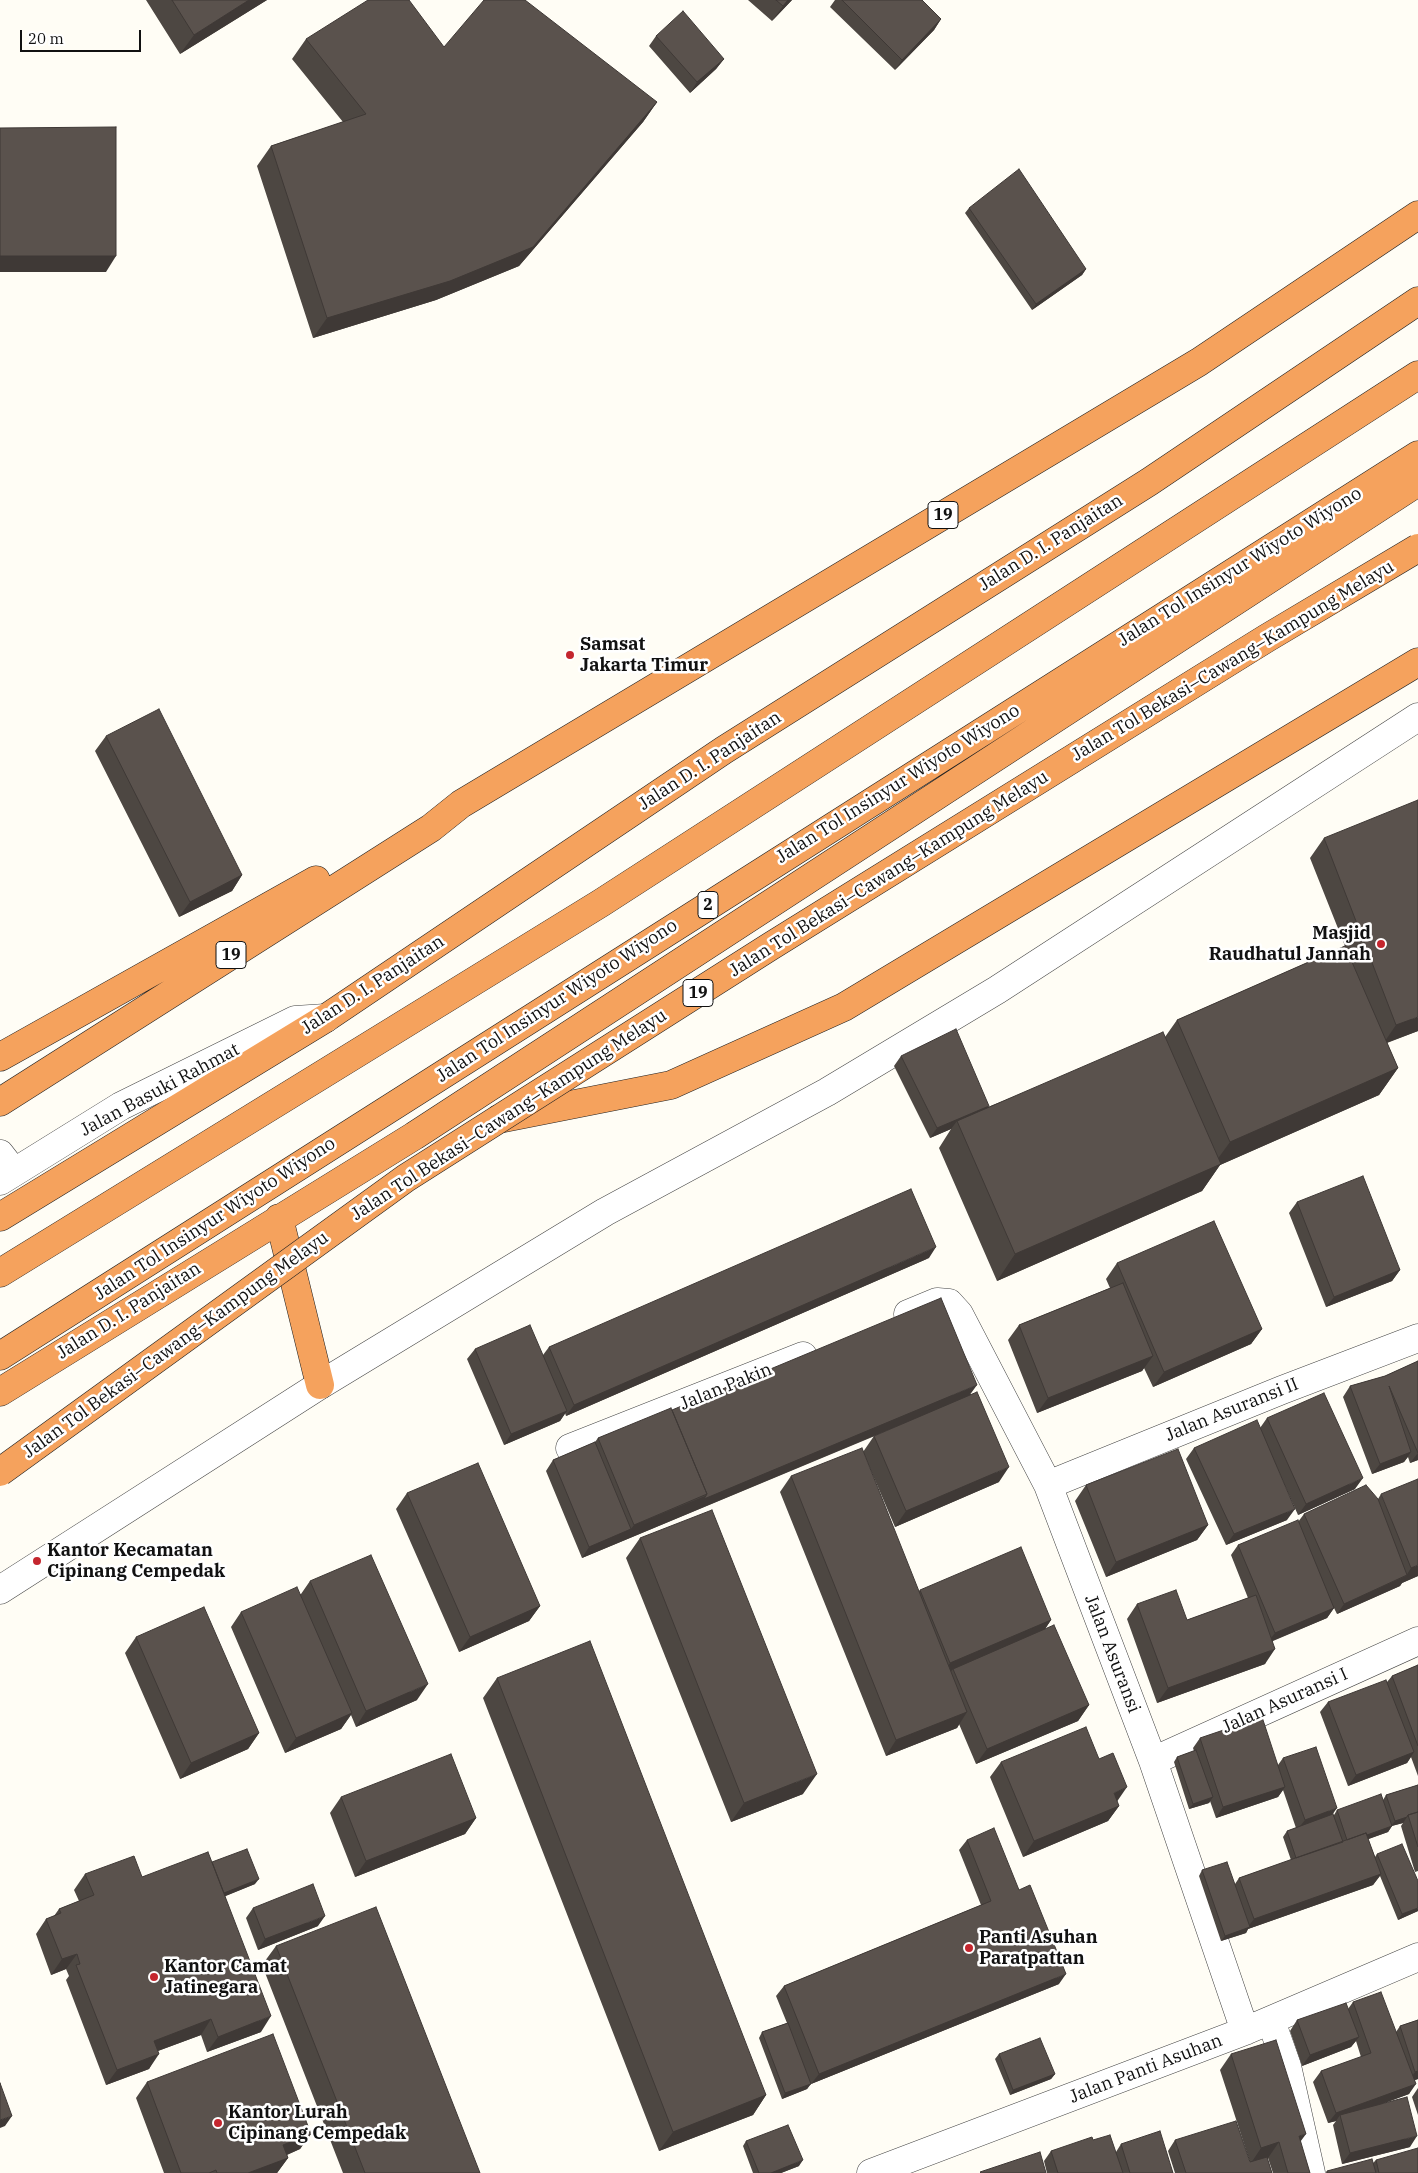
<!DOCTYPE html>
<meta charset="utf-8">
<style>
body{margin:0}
#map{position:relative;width:1418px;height:2173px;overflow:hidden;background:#fffdf5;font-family:"IBM Plex Serif",serif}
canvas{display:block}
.scale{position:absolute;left:20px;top:30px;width:121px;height:22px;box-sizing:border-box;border:2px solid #111;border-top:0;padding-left:6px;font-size:15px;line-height:18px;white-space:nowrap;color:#111;-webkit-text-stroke:4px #fff;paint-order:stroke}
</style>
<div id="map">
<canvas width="1418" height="2173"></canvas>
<div class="scale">20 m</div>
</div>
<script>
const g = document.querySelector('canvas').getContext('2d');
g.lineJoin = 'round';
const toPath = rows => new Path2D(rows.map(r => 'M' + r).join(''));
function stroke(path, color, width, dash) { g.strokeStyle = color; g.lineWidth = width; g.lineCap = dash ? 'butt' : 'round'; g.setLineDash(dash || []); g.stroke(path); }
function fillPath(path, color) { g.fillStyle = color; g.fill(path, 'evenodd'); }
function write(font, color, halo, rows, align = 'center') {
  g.font = font + ' "IBM Plex Serif",serif'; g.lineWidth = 5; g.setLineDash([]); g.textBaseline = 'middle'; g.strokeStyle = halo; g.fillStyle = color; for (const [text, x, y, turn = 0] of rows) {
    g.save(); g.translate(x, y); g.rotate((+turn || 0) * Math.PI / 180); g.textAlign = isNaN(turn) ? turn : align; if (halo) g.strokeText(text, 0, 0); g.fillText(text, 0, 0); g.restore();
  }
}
const minor = toPath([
 [0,1154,14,1172],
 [0,1181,121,1106,295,1020,326,1018],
 [908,1314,937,1302,949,1303,959,1314,1048,1485,1153,1761,1245,2031],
 [570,1448,803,1356],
 [1048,1485,1282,1390,1418,1338],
 [0,1590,320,1385,605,1212,827,1092,997,990,1418,717],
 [1153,1761,1418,1641],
 [1271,2021,1287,2066,1311,2173],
 [871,2173,1245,2031,1418,1957]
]);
const highway = toPath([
 [0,1057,316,880],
 [0,1102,431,828,461,804,1199,362,1418,215],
 [499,1119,671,1085,844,1007,1418,662],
 [0,1217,326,1018,724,750,1149,482,1418,301],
 [279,1218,320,1385],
 [0,1273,601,903,1418,375],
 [0,1356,1418,455],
 [0,1392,414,1136,1418,482]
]);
const highwayBridge = toPath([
 [0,1472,406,1178,771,946,1267,638,1418,548]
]);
const wall = toPath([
 [146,0,267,0,180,54],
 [748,0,792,0,772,21],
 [835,0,922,0,941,19,934,30,895,70,830,7],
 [656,36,724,59,716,69,690,93,649,46],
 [306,39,657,102,643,122,519,266,436,300,313,338,257,166,271,146,343,122,292,59],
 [969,208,1086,269,1082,275,1032,310,965,213],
 [106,736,242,875,232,891,179,917,95,751],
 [1324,838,1418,1031,1387,1043,1398,1068,1379,1095,1220,1165,1202,1191,997,1281,939,1148,951,1129,930,1138,894,1066,901,1056,988,1107,1165,1037,1177,1020,1345,946,1310,858],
 [1297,1202,1400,1270,1392,1281,1326,1307,1289,1213],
 [929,1258,566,1416,565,1413,560,1421,504,1445,467,1359,475,1349,543,1355,549,1347],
 [1117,1263,1262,1329,1251,1344,1153,1387,1144,1368,1142,1371,1037,1413,1008,1340,1019,1325,1110,1288,1106,1279],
 [1418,1361,1418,1460,1410,1463,1408,1457,1404,1462,1372,1474,1343,1397,1350,1386,1385,1376],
 [971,1394,999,1482,895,1527,863,1452,874,1436,906,1423,582,1558,546,1471,553,1460,595,1442,598,1438,672,1410],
 [1267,1418,1355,1489,1298,1515,1277,1468,1287,1520,1226,1545,1186,1459,1194,1448,1260,1428],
 [791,1476,919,1591,920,1590,1051,1620,1045,1629,1089,1705,1078,1721,976,1764,959,1724,957,1728,886,1756,780,1492],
 [1086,1485,1208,1525,1197,1540,1106,1577,1075,1501],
 [407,1493,540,1606,529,1621,459,1652,396,1509],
 [1381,1494,1418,1576,1402,1583,1400,1586,1337,1614,1334,1608,1327,1618,1273,1641,1265,1664,1157,1703,1127,1619,1137,1604,1187,1620,1248,1598,1231,1555,1238,1545,1298,1522,1304,1514,1378,1499],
 [640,1538,803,1794,731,1822,626,1558],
 [310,1581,417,1700,356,1727,351,1715,341,1729,285,1753,231,1627,241,1612,301,1594],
 [136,1637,259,1733,248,1749,180,1779,125,1653],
 [1418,1665,1418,1776,1411,1757,1407,1763,1348,1786,1320,1712,1328,1702,1387,1682,1392,1676],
 [497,1678,766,2095,753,2115,659,2151,483,1698],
 [1200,1738,1278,1765,1283,1758,1332,1815,1334,1815,1337,1810,1383,1800,1386,1795,1418,1785,1418,1871,1415,1872,1401,1826,1403,1823,1392,1826,1388,1832,1368,1839,1375,1857,1377,1854,1418,1911,1398,1920,1380,1876,1373,1885,1248,1929,1246,1933,1221,1941,1199,1876,1202,1870,1235,1884,1239,1878,1291,1860,1283,1837,1287,1831,1296,1828,1283,1790,1278,1797,1216,1818,1210,1801,1209,1803,1189,1809,1174,1762,1177,1757,1194,1751,1193,1748],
 [1001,1762,1119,1806,1108,1821,1023,1857,990,1777],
 [341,1797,476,1818,465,1834,355,1877,330,1813],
 [967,1840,1019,1890,1059,1984,811,2084,811,2083,807,2089,782,2099,759,2038,762,2032,787,2023,776,1996,784,1986,981,1905,959,1850],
 [212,1862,255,1884,225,1896,261,2032,207,2052,201,2035,158,2051,149,2069,106,2085,66,1980,69,1976,66,1969,51,1975,36,1934,46,1919,54,1916,59,1909,79,1901,74,1890,85,1874,142,1877],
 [253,1908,318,1926,258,1950,246,1918],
 [276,1946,480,2173,343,2173,262,1965],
 [1353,2002,1396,2032,1400,2026,1418,2020,1418,2079,1415,2080,1409,2094,1382,2104,1410,2147,1342,2164,1333,2125,1336,2121,1328,2123,1313,2082,1321,2071,1361,2057,1356,2041,1351,2047,1302,2066,1290,2031,1297,2020,1348,2009],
 [999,2054,1055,2074,1051,2079,1010,2095,995,2059],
 [1231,2054,1300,2142,1310,2173,1273,2173,1268,2158,1267,2158,1272,2173,1175,2173,1168,2151,1175,2140,1250,2162,1220,2070],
 [147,2082,311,2134,300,2149,287,2155,288,2158,277,2173,164,2173,136,2098],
 [1418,2088,1418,2115,1412,2097],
 [1093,2140,1116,2152,1121,2144,1173,2173,1047,2173,1044,2161,1051,2151],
 [746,2141,799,2166,781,2173,753,2173,743,2146],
 [1376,2160,1418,2173,1326,2173,1327,2171,1373,2163]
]);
const shadedWall = toPath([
 [249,0,267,0,180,54,194,35],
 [788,0,792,0,772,21,783,6],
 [941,19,934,30,895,70,902,60],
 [724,59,716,69,690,93,697,82],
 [657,102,643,122,519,266,436,300,313,338,327,318],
 [0,256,116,256,106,272,0,272],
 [1086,269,1082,275,1032,310,1036,304],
 [242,875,232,891,179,917,190,902],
 [1418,1017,1418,1031,1383,1044,1396,1025],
 [1398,1068,1379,1095,1220,1165,1202,1191,997,1281,1015,1254,1211,1168,1230,1142],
 [989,1106,982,1116,957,1121,951,1129,930,1138,937,1128],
 [936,1247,929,1258,566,1416,574,1405],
 [1400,1270,1392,1281,1326,1307,1334,1297],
 [1262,1329,1251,1344,1153,1387,1164,1372],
 [1153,1356,1142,1371,1037,1413,1048,1398],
 [977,1385,969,1396,582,1558,589,1547,631,1529,634,1525],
 [567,1411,560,1421,504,1445,511,1434],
 [1411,1452,1404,1462,1372,1474,1380,1464],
 [1418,1453,1418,1460,1410,1463],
 [1009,1467,999,1482,895,1527,906,1511],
 [1363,1478,1355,1489,1298,1515,1306,1504],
 [1295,1509,1287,1520,1226,1545,1234,1534],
 [1208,1525,1197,1540,1106,1577,1116,1562],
 [1418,1565,1418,1576,1402,1583,1400,1586,1337,1614,1344,1604,1406,1576,1411,1568],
 [540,1606,529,1621,459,1652,470,1637],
 [1334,1608,1327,1618,1267,1643,1275,1633],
 [1051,1620,1041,1635,953,1669,949,1674,939,1678,950,1663],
 [1275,1649,1265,1664,1157,1703,1168,1688],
 [428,1684,417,1700,356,1727,366,1711],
 [1089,1705,1078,1721,976,1764,987,1749],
 [967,1712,957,1728,886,1756,896,1740],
 [352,1713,341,1729,285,1753,296,1738],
 [259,1733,248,1749,180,1779,191,1763],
 [1414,1752,1407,1763,1348,1786,1356,1775],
 [817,1774,803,1794,731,1822,744,1803],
 [1127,1787,1116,1803,1114,1793],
 [1285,1787,1278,1797,1216,1818,1223,1807],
 [1213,1797,1209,1803,1189,1809,1193,1804],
 [1119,1806,1108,1821,1023,1857,1034,1841],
 [1337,1808,1330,1818,1297,1830,1305,1820],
 [1407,1817,1403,1823,1391,1826,1395,1821],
 [476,1818,465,1834,355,1877,366,1861],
 [1392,1826,1388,1832,1344,1848,1348,1842],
 [1381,1874,1373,1885,1248,1929,1246,1933,1221,1941,1225,1936,1247,1928,1254,1919],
 [259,1879,255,1884,216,1900,220,1894],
 [1418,1908,1418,1911,1398,1920,1402,1914],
 [325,1916,318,1926,258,1950,265,1939],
 [77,1954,66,1969,51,1975,62,1959],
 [1066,1974,1059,1984,811,2084,819,2074],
 [271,2016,261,2032,207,2052,218,2037],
 [211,2019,201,2035,144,2056,154,2041],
 [1359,2037,1351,2047,1302,2066,1310,2055],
 [159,2054,149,2069,106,2085,117,2070],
 [1418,2071,1418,2079,1408,2082,1415,2072],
 [1055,2074,1051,2079,1010,2095,1013,2090],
 [811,2084,807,2089,782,2099,785,2093],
 [1416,2084,1409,2094,1341,2119,1340,2115,1336,2121,1328,2123,1336,2113],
 [766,2095,753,2115,659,2151,673,2132],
 [12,2116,5,2126,0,2128,0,2120],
 [311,2134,300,2149,272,2161,283,2145],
 [1306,2134,1295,2149,1299,2136],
 [1417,2136,1410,2147,1342,2164,1350,2153],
 [1279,2142,1268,2158,1251,2163,1261,2148],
 [288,2158,277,2173,248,2173],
 [803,2160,799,2166,781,2173,771,2173]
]);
const building = toPath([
 [172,0,249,0,194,35,172,0],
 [368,0,409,0,444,47,484,0,525,0,657,102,533,247,450,281,327,318,271,146,366,114,306,39,368,0],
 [776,0,788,0,783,6,776,0],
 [842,0,922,0,941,19,902,60,842,0],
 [683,11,724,59,697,82,656,36,683,11],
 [116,127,116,256,0,256,0,128,116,127],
 [1019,169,1086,269,1036,304,969,208,1019,169],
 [159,709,242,875,190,902,106,736,159,709],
 [1418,800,1418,1017,1396,1025,1324,838,1418,800],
 [1345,946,1398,1068,1230,1142,1177,1020,1345,946],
 [956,1029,989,1106,937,1128,901,1056,956,1029],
 [1163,1032,1221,1164,1015,1254,957,1121,1163,1032],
 [1363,1176,1400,1270,1334,1297,1297,1202,1363,1176],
 [911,1189,936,1247,574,1405,549,1347,911,1189],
 [1214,1221,1262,1329,1164,1372,1117,1263,1214,1221],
 [1123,1283,1153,1356,1048,1398,1019,1325,1123,1283],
 [941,1298,977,1385,704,1499,707,1494,672,1410,941,1298],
 [530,1325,567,1411,511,1434,475,1349,530,1325],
 [1418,1361,1418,1453,1389,1386,1411,1452,1380,1464,1350,1386,1385,1376,1418,1361],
 [977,1392,1009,1467,906,1511,874,1436,977,1392],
 [1324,1393,1363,1478,1306,1504,1267,1418,1324,1393],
 [671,1408,707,1494,634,1525,598,1438,671,1408],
 [1257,1420,1295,1509,1234,1534,1194,1448,1257,1420],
 [595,1442,631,1529,589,1547,553,1460,595,1442],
 [862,1448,967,1712,896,1740,791,1476,862,1448],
 [1178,1449,1208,1525,1116,1562,1086,1485,1178,1449],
 [478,1463,540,1606,470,1637,407,1493,478,1463],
 [1418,1479,1418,1565,1411,1568,1381,1494,1418,1479],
 [1366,1485,1378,1499,1407,1575,1344,1604,1304,1514,1366,1485],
 [712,1510,817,1774,744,1803,640,1538,712,1510],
 [1298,1520,1334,1608,1275,1633,1238,1545,1298,1520],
 [1021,1547,1051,1620,950,1663,920,1590,1021,1547],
 [371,1555,428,1684,366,1711,310,1581,371,1555],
 [297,1587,352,1713,296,1738,241,1612,297,1587],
 [1176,1590,1187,1620,1256,1595,1275,1649,1168,1688,1137,1604,1176,1590],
 [204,1607,259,1733,191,1763,136,1637,204,1607],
 [1054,1625,1089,1705,987,1749,953,1669,1054,1625],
 [590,1641,766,2095,673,2132,497,1678,590,1641],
 [1418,1665,1418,1746,1392,1676,1418,1665],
 [1386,1680,1414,1752,1356,1775,1328,1702,1386,1680],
 [1262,1717,1285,1787,1223,1807,1200,1738,1262,1717],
 [1086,1727,1099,1759,1113,1753,1127,1787,1114,1793,1119,1806,1034,1841,1001,1762,1086,1727],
 [1316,1747,1337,1808,1305,1820,1283,1758,1316,1747],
 [1196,1750,1213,1797,1193,1804,1177,1757,1196,1750],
 [451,1754,476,1818,366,1861,341,1797,451,1754],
 [1418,1785,1418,1812,1408,1815,1407,1817,1395,1821,1386,1795,1418,1785],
 [1381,1794,1392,1826,1367,1835,1366,1833,1347,1840,1337,1810,1381,1794],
 [1418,1812,1418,1847,1408,1815,1418,1812],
 [1333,1814,1343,1842,1296,1858,1287,1831,1333,1814],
 [994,1828,1019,1890,1030,1885,1066,1974,819,2074,784,1986,991,1901,967,1840,994,1828],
 [1366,1833,1381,1874,1254,1919,1239,1878,1366,1833],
 [1402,1844,1418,1881,1418,1908,1402,1914,1377,1854,1402,1844],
 [247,1849,259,1879,224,1893,212,1862,247,1849],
 [208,1852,271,2016,218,2037,211,2019,154,2041,159,2054,117,2070,76,1965,80,1964,77,1954,62,1959,46,1919,61,1913,59,1909,94,1895,85,1874,134,1856,142,1877,208,1852],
 [1227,1862,1250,1927,1225,1936,1202,1870,1227,1862],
 [313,1884,325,1916,265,1939,253,1908,313,1884],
 [376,1907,480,2173,365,2173,276,1946,376,1907],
 [1381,1992,1416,2084,1336,2113,1321,2071,1371,2053,1353,2002,1381,1992],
 [1346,2003,1359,2037,1310,2055,1297,2020,1346,2003],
 [1418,2020,1418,2071,1415,2072,1400,2026,1418,2020],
 [788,2023,811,2084,785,2093,762,2032,788,2023],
 [273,2034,311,2134,283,2145,288,2158,248,2173,217,2173,216,2170,209,2173,181,2173,147,2082,273,2034],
 [1040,2038,1055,2074,1013,2090,999,2054,1040,2038],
 [1276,2040,1306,2134,1299,2136,1310,2173,1288,2173,1279,2142,1261,2148,1231,2054,1276,2040],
 [0,2083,12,2116,0,2120,0,2083],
 [1407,2097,1417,2136,1350,2153,1340,2115,1407,2097],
 [1236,2121,1250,2162,1267,2157,1272,2173,1186,2173,1175,2140,1236,2121],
 [788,2125,803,2160,771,2173,759,2173,746,2141,788,2125],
 [1160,2131,1173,2173,1130,2173,1121,2144,1160,2131],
 [1110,2135,1123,2173,1058,2173,1051,2151,1092,2137,1093,2140,1110,2135],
 [1418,2148,1418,2173,1379,2173,1376,2160,1418,2148],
 [1040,2152,1046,2173,981,2173,980,2172,1040,2152],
 [1372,2159,1376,2173,1327,2173,1327,2171,1372,2159]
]);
const markers = [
 [570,655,5,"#c4262e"],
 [1381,944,5,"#c4262e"],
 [37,1561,5,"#c4262e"],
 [969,1948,5,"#c4262e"],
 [154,1977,5,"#c4262e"],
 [218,2123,5,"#c4262e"]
];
const shields = [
 [943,515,30],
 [708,905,20],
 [231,955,30],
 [698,993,30]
];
const shieldNames = [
 ["19",943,515],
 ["2",708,905],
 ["19",231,955],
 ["19",698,993]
];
const streetNames = [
 ["Jalan D. I. Panjaitan",1051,543,-32],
 ["Jalan Tol Insinyur Wiyoto Wiyono",1240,567,-32],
 ["Jalan Tol Bekasi–Cawang–Kampung Melayu",1233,661,-31],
 ["Jalan D. I. Panjaitan",710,761,-33],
 ["Jalan Tol Insinyur Wiyoto Wiyono",898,784,-32],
 ["Jalan Tol Bekasi–Cawang–Kampung Melayu",889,874,-32],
 ["Jalan D. I. Panjaitan",373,985,-33],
 ["Jalan Tol Insinyur Wiyoto Wiyono",557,1001,-33],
 ["Jalan Basuki Rahmat",160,1090,-28],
 ["Jalan Tol Bekasi–Cawang–Kampung Melayu",509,1115,-33],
 ["Jalan Tol Insinyur Wiyoto Wiyono",215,1219,-33],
 ["Jalan D. I. Panjaitan",129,1311,-32],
 ["Jalan Tol Bekasi–Cawang–Kampung Melayu",176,1345,-36],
 ["Jalan Pakin",726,1387,-22],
 ["Jalan Asuransi II",1232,1410,-22],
 ["Jalan Asuransi",1112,1654,69],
 ["Jalan Asuransi I",1285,1701,-24],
 ["Jalan Panti Asuhan",1146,2069,-21]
];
const poiNames = [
 ["Samsat",580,645],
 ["Jakarta Timur",580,666],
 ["Masjid",1371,934,"right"],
 ["Raudhatul Jannah",1371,955,"right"],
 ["Kantor Kecamatan",47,1551],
 ["Cipinang Cempedak",47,1572],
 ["Panti Asuhan",979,1938],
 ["Paratpattan",979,1959],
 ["Kantor Camat",164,1967],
 ["Jatinegara",164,1988],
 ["Kantor Lurah",228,2113],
 ["Cipinang Cempedak",228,2134]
];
stroke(minor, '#444', 29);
stroke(highway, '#222', 29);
stroke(minor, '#fff', 28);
stroke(highway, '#f5a25d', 28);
stroke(highwayBridge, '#222', 29, []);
stroke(highwayBridge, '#f5a25d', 28);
fillPath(wall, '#4d4742');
fillPath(shadedWall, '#3f3936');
fillPath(building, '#5a524d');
stroke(building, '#3f3936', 1);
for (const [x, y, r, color] of markers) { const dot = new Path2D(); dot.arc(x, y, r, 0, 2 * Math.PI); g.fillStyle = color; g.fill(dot); stroke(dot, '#fff', 2); }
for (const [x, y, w] of shields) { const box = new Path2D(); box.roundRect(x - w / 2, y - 13.5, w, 27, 4); g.fillStyle = '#fff'; g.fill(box); stroke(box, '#111', 1); }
write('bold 16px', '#111', null, shieldNames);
write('18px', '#111', '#fff', streetNames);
write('bold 18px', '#111', '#fff', poiNames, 'left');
</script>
